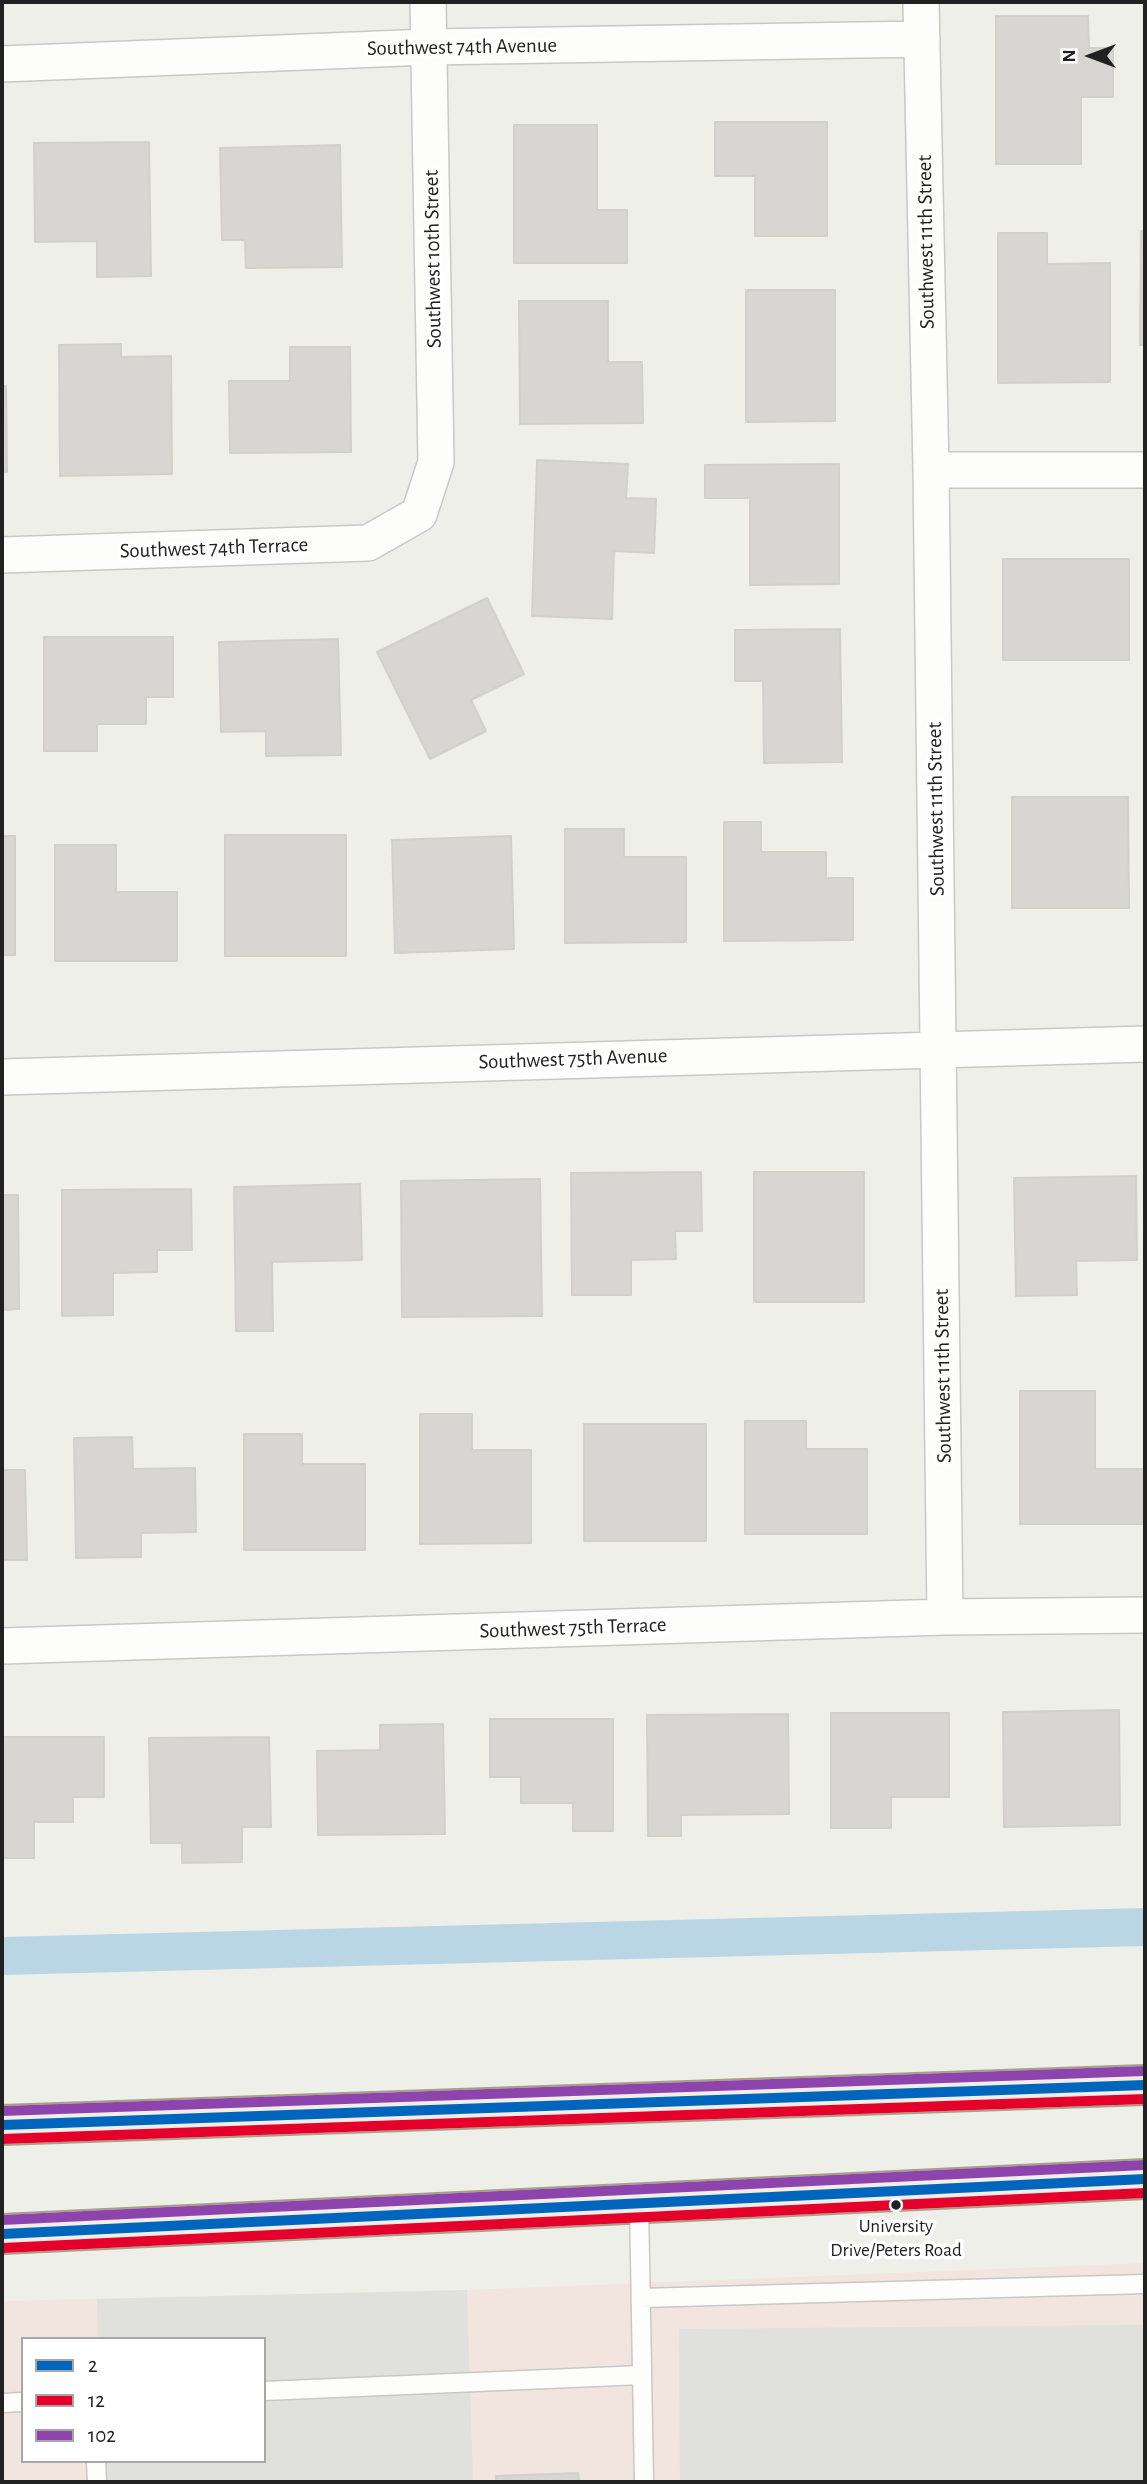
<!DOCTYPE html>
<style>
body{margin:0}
#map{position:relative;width:1147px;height:2484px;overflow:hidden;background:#efefea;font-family:"Alegreya Sans",sans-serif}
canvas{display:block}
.frame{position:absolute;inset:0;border:4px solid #212121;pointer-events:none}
.legend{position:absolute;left:21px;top:2337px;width:245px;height:126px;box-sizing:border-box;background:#fff;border:2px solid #a6a6a6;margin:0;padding:9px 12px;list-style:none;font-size:21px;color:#212121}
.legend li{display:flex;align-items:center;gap:14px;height:35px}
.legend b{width:35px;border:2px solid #a6a6a6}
.north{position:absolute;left:1056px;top:21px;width:70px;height:70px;-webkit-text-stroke:5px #fff;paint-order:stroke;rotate:270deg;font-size:19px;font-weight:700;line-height:28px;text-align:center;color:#212121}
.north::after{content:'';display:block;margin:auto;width:24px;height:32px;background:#212121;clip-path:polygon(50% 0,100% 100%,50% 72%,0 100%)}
</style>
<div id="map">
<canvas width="1147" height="2484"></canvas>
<div class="frame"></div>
<ul class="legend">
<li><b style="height:9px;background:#0065bd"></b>2</li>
<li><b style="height:9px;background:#e4002b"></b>12</li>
<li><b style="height:9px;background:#8e44ad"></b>102</li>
</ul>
<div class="north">N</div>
</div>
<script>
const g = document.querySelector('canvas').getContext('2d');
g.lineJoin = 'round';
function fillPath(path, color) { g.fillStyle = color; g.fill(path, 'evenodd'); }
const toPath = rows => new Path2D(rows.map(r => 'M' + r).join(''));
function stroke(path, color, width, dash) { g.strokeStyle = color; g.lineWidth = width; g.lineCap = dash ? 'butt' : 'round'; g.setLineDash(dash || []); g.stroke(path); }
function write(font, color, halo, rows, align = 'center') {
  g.font = font + ' "Alegreya Sans",sans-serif'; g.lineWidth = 7; g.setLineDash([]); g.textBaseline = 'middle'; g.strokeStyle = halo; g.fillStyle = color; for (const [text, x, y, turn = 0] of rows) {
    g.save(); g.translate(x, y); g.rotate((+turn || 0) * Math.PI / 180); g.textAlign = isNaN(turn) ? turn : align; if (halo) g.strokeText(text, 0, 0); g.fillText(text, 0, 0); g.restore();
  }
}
const commercial = toPath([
 [1145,2263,1145,2482,2,2482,2,2301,467,2290],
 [23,2339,264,2339,264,2461,23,2461]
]);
const parking = toPath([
 [467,2290,473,2482,103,2482,102,2461,264,2461,264,2339,98,2339,97,2299],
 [1145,2325,1145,2482,680,2482,679,2329]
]);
const canal = toPath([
 [2,1956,1145,1927]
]);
const building = toPath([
 [996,16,1088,16,1089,48,1113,48,1113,97,1081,97,1081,164,996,164,996,16],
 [715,122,827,122,827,236,755,236,755,176,715,176,715,122],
 [514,125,597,125,597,210,627,210,627,263,514,263,514,125],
 [149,142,151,276,97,277,97,241,35,242,34,143,149,142],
 [340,145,342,267,246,268,245,240,222,240,220,148,340,145],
 [1141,231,1145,231,1145,345,1140,345,1141,231],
 [998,233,1047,233,1047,264,1110,263,1110,382,998,383,998,233],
 [746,290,835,290,835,421,746,422,746,290],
 [519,301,608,301,608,362,642,362,643,423,520,424,519,301],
 [121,344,121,357,171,356,172,474,60,476,59,345,121,344],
 [290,347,350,347,351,452,230,453,229,381,290,381,290,347],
 [2,386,6,386,7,472,2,472,2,386],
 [537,460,628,464,626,498,656,499,654,553,614,551,612,619,532,616,537,460],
 [839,464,839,584,750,585,750,498,705,498,705,465,839,464],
 [1003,559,1129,559,1129,660,1003,660,1003,559],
 [487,598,524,674,471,700,486,731,430,759,377,652,487,598],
 [840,629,842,762,764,763,763,681,735,681,735,630,840,629],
 [44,637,173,637,173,697,146,697,146,724,97,724,97,751,44,751,44,637],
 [338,639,341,755,266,756,266,731,221,732,219,642,338,639],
 [1012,797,1128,797,1129,908,1012,908,1012,797],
 [724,822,761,822,761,852,826,852,826,878,853,878,853,940,724,941,724,822],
 [565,829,624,829,624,857,686,857,686,942,565,943,565,829],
 [225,835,346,835,346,956,225,956,225,835],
 [2,836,15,836,15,955,2,955,2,836],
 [511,836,514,949,395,953,392,840,511,836],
 [55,845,116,845,116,892,177,892,177,961,55,961,55,845],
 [701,1172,702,1231,675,1231,676,1259,631,1260,631,1295,572,1295,571,1173,701,1172],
 [754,1172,864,1172,864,1302,754,1302,754,1172],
 [1136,1176,1137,1260,1076,1261,1077,1295,1016,1296,1014,1178,1136,1176],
 [540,1179,542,1316,402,1317,401,1181,540,1179],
 [360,1184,362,1260,272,1262,273,1331,236,1331,234,1187,360,1184],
 [191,1189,192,1250,157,1250,157,1272,113,1273,113,1315,62,1316,62,1190,191,1189],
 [2,1195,18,1195,19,1309,2,1310,2,1195],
 [1020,1391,1095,1391,1095,1469,1145,1469,1145,1524,1020,1524,1020,1391],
 [420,1414,472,1414,472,1450,531,1450,531,1543,420,1544,420,1414],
 [745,1421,806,1421,806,1449,867,1449,867,1534,745,1534,745,1421],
 [584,1424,706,1424,706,1541,584,1541,584,1424],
 [244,1434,302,1434,302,1464,365,1464,365,1550,244,1550,244,1434],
 [132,1437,133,1469,195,1468,196,1532,141,1533,141,1557,76,1558,74,1438,132,1437],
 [2,1470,25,1470,27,1560,2,1560,2,1470],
 [1119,1710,1120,1825,1004,1827,1003,1712,1119,1710],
 [831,1713,949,1713,949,1797,891,1797,891,1828,831,1828,831,1713],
 [788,1714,789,1814,681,1815,681,1836,648,1836,647,1715,788,1714],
 [490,1719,613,1719,613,1831,573,1831,573,1803,521,1803,521,1777,490,1777,490,1719],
 [443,1724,445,1834,318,1835,317,1751,380,1750,380,1725,443,1724],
 [2,1737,104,1737,104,1797,73,1797,73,1822,34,1822,34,1858,2,1858,2,1737],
 [269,1737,271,1827,242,1827,242,1862,182,1863,182,1843,151,1843,149,1738,269,1737],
 [578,2473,579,2482,496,2482,496,2476,578,2473]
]);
const service = toPath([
 [639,2203,644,2482],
 [641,2298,1145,2284],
 [264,2391,642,2375],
 [2,2403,23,2402],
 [96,2461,97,2482]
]);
const minor = toPath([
 [921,2,931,470,945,1617],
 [2,64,429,47,922,39],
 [931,470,1145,470],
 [2,555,368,543,419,514,436,462,428,2],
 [2,1077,1145,1044],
 [2,1646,945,1617,1145,1615]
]);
const primary = toPath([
 [2,2125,1145,2085],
 [2,2234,1145,2179]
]);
const bus1 = toPath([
 [2,2125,1145,2085],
 [2,2234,1145,2179]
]);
const bus2 = toPath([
 [2,2139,1145,2099],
 [3,2248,1145,2193]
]);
const bus3 = toPath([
 [2,2111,1145,2071],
 [2,2220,1144,2165]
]);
const markers = [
 [896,2205,6,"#212121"]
];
const busNames = [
 ["University",896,2226],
 ["Drive/Peters Road",896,2250]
];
const streetNames = [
 ["Southwest 74th Avenue",462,47,-1],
 ["Southwest 11th Street",926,242,-91],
 ["Southwest 10th Street",433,259,-91],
 ["Southwest 74th Terrace",214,548,-2],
 ["Southwest 11th Street",936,809,-91],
 ["Southwest 75th Avenue",573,1059,-2],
 ["Southwest 11th Street",943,1376,-91],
 ["Southwest 75th Terrace",573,1628,-2]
];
fillPath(commercial, '#f2e4de');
fillPath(parking, '#e0e0dd');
stroke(canal, '#bad6e5', 38);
fillPath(building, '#d7d6d2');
stroke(building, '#d2d0cb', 2);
stroke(service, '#c8c8c6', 21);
stroke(minor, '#c8c8c6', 38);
stroke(primary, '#a6a085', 42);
stroke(service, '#fdfdfc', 18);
stroke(minor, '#fdfdfc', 35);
stroke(primary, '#f2eee6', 38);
stroke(bus1, '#0065bd', 10);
stroke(bus2, '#e4002b', 10);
stroke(bus3, '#8e44ad', 10);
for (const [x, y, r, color] of markers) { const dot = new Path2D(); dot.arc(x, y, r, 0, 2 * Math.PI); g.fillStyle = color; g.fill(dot); stroke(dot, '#fff', 2.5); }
write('19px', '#212121', '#fff', busNames);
write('21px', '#212121', '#fff', streetNames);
</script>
